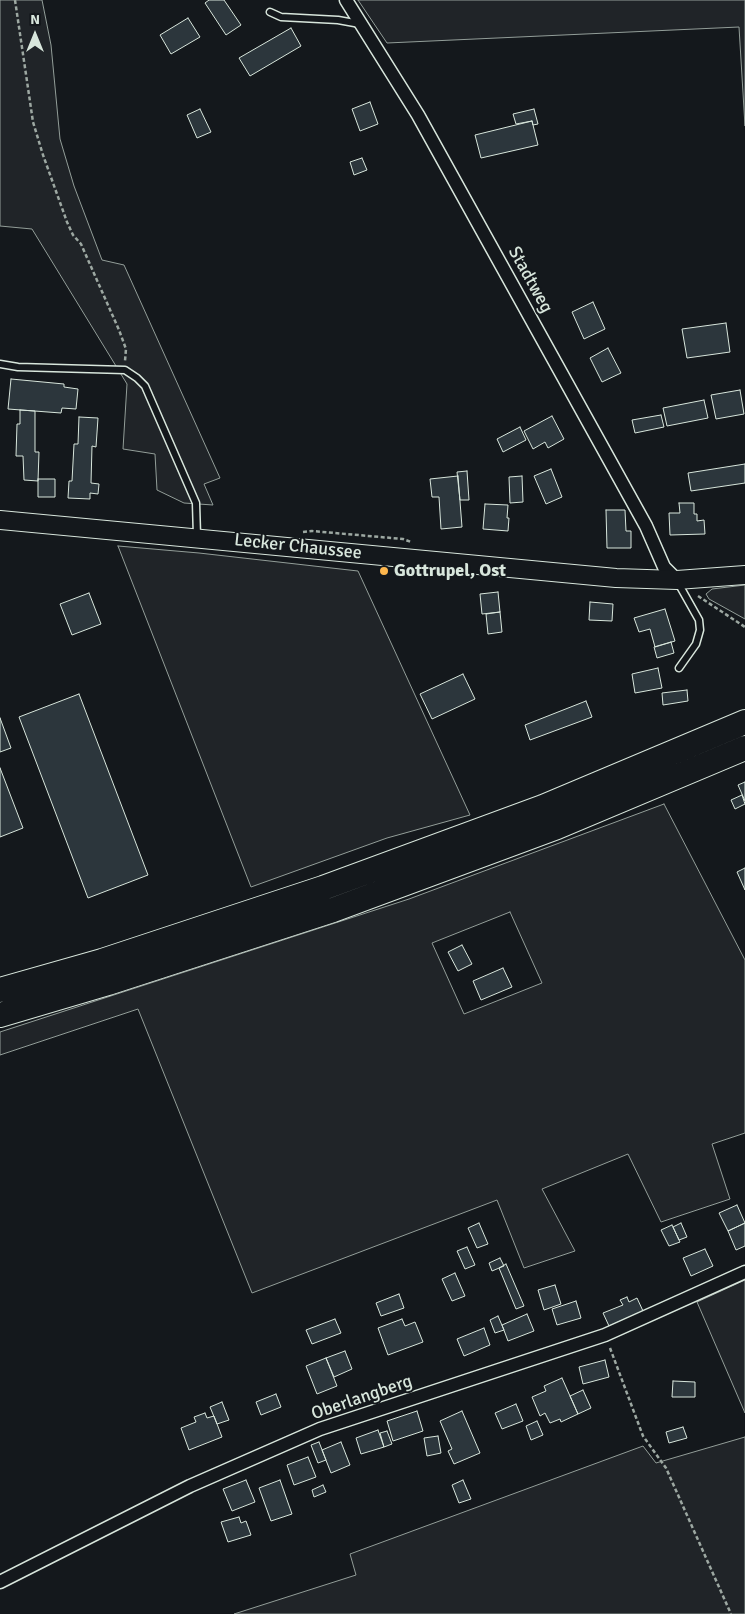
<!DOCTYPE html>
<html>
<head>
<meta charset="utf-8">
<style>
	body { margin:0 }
	#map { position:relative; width:745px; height:1614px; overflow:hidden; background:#14181c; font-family:Signika,sans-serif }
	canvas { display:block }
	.north { position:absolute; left:10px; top:10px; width:50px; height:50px; -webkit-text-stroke:4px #14181c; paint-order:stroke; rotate:0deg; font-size:14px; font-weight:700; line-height:20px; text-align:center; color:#d8e6dc }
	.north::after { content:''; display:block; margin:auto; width:18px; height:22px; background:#d8e6dc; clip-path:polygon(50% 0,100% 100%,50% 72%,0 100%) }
</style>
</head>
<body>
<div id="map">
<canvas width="745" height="1614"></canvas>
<div class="north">N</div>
</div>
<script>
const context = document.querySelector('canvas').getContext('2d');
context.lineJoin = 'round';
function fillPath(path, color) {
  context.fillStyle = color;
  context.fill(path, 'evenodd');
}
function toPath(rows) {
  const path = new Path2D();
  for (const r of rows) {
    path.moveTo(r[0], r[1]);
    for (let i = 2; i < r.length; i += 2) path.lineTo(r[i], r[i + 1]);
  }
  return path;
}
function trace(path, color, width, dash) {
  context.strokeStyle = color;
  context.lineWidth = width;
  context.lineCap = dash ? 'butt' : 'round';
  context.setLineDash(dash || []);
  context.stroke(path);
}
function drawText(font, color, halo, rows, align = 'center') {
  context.font = font + ' Signika,sans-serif';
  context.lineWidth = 4;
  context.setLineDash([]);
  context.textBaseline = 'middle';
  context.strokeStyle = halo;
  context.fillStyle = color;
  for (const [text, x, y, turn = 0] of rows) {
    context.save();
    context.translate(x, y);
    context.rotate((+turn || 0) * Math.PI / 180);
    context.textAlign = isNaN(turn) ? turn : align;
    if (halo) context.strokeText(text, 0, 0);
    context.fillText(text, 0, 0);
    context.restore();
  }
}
const green = toPath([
	[0,0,42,0,51,45,60,139,74,186,102,260,124,265,220,478,204,484,213,505,184,503,157,490,155,454,123,449,127,384,32,229,0,226,0,0],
	[358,0,745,0,745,126,739,27,387,43,358,0],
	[118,546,199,553,358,571,470,815,387,838,251,887,118,546],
	[745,585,745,619,709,599,706,594,712,589,745,585],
	[664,804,745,960,745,1133,712,1144,730,1199,661,1222,628,1154,542,1189,575,1251,524,1268,497,1200,252,1293,138,1009,0,1055,0,1032,409,899,664,804],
	[510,912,542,983,464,1014,432,943,510,912],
	[745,1280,745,1413,697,1302,745,1280],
	[745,1437,745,1614,234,1614,356,1575,350,1554,643,1446,656,1463,745,1437]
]);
fillPath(green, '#202428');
trace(green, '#939e99', 1);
const building = toPath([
	[209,0,224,0,241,25,226,35,205,3,209,0],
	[188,18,200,37,171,54,160,35,188,18],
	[291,28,301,46,250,76,239,58,291,28],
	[370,102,378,124,360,131,352,109,370,102],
	[200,109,211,132,197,138,187,115,200,109],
	[534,109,538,124,533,125,532,121,516,124,513,114,534,109],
	[532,121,538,145,481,158,475,135,532,121],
	[362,158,367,170,354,175,350,162,362,158],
	[593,302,605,329,584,339,572,312,593,302],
	[726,323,730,352,687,358,682,329,726,323],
	[608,348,621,373,602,382,590,358,608,348],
	[11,379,64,384,64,387,78,389,76,409,62,408,61,413,8,409,11,379],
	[740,390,744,414,716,419,711,395,740,390],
	[704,400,708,418,667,426,663,408,704,400],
	[20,410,35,411,35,452,39,452,38,481,24,480,23,456,16,456,17,424,20,424,20,410],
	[661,415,664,427,635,433,632,420,661,415],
	[552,416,564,439,548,448,545,442,533,449,524,431,552,416],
	[79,417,98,418,96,447,92,446,91,483,99,484,98,494,90,493,90,499,68,498,69,481,72,481,74,444,78,444,79,417],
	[520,427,526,440,503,452,497,439,520,427],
	[745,464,745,483,691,491,688,473,745,464],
	[551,469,562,497,546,504,534,476,551,469],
	[467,471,469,500,460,500,457,472,467,471],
	[458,476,462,527,441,529,439,497,432,497,430,479,458,476],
	[522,476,523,502,510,503,509,477,522,476],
	[38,479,55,479,55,497,38,497,38,479],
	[679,503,694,503,694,514,697,514,697,521,704,520,705,534,670,535,669,513,680,513,679,503],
	[485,504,508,505,507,518,509,518,508,531,483,529,485,504],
	[606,510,625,510,626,531,631,531,631,548,607,548,606,510],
	[498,592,500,612,482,614,480,594,498,592],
	[89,593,101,624,72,635,60,604,89,593],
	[590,602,613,604,612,621,589,620,590,602],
	[665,609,675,641,655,647,650,629,639,632,634,618,665,609],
	[500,612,502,632,488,634,486,614,500,612],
	[671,642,674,653,657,658,654,647,671,642],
	[658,668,662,688,635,693,632,674,658,668],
	[463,674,475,699,432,719,420,694,463,674],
	[687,690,688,701,663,705,662,693,687,690],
	[79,694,148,875,88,898,19,717,79,694],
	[586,701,592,717,530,740,525,725,586,701],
	[0,718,11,748,0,752,0,718],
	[0,768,23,828,0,837,0,768],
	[745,782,745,801,738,785,745,782],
	[742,795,745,804,735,809,731,800,742,795],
	[745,868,745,890,737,872,745,868],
	[462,945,472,964,458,971,448,952,462,945],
	[503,968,512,987,481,1000,473,981,503,968],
	[737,1205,745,1223,728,1231,719,1213,737,1205],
	[479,1223,488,1244,477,1248,468,1228,479,1223],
	[681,1223,687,1237,679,1240,673,1227,681,1223],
	[745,1223,745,1246,736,1250,728,1231,745,1223],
	[672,1225,680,1242,669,1246,661,1230,672,1225],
	[467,1247,475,1265,465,1269,457,1251,467,1247],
	[705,1249,713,1266,691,1276,683,1258,705,1249],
	[500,1258,504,1266,492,1271,489,1263,500,1258],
	[506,1264,524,1306,516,1309,499,1268,506,1264],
	[455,1273,465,1296,452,1301,442,1279,455,1273],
	[555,1285,561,1304,544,1310,538,1290,555,1285],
	[399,1294,404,1308,381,1316,376,1303,399,1294],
	[627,1297,629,1302,637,1298,643,1311,609,1326,603,1313,623,1305,620,1300,627,1297],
	[576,1301,581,1318,557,1325,552,1309,576,1301],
	[527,1314,534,1331,508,1341,502,1325,527,1314],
	[498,1316,504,1330,495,1333,490,1320,498,1316],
	[335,1319,341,1333,312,1344,306,1330,335,1319],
	[402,1319,405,1326,415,1322,423,1342,388,1355,378,1328,402,1319],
	[484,1328,490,1345,464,1356,457,1339,484,1328],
	[345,1351,352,1369,334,1377,326,1358,345,1351],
	[326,1358,337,1386,317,1394,306,1366,326,1358],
	[605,1360,609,1377,583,1384,579,1367,605,1360],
	[562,1378,578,1414,561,1422,560,1419,550,1423,545,1413,540,1416,532,1397,546,1391,544,1386,562,1378],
	[673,1381,695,1382,695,1397,672,1397,673,1381],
	[583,1390,591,1408,578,1414,570,1396,583,1390],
	[276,1394,281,1407,261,1415,256,1402,276,1394],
	[222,1402,229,1420,217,1424,210,1407,222,1402],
	[516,1404,523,1421,502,1429,495,1413,516,1404],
	[417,1411,423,1431,393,1441,387,1421,417,1411],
	[462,1411,480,1453,454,1464,448,1451,452,1449,440,1421,462,1411],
	[205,1413,207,1418,214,1416,222,1437,189,1450,181,1428,196,1422,194,1417,205,1413],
	[537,1421,543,1435,531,1440,526,1426,537,1421],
	[683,1427,687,1438,669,1443,666,1432,683,1427],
	[378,1430,384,1447,361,1454,356,1438,378,1430],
	[387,1431,392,1444,384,1447,380,1433,387,1431],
	[438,1436,441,1453,427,1456,424,1438,438,1436],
	[319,1442,326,1460,318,1463,311,1445,319,1442],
	[341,1442,350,1465,331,1473,322,1450,341,1442],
	[308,1457,316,1477,294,1485,287,1465,308,1457],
	[246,1480,255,1502,232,1511,223,1489,246,1480],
	[280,1480,292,1514,271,1521,259,1488,280,1480],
	[463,1480,471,1499,459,1503,452,1485,463,1480],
	[323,1485,326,1492,314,1497,312,1490,323,1485],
	[239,1517,241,1523,246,1521,251,1535,228,1542,221,1522,239,1517]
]);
fillPath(building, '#2c363c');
trace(building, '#d8e6dc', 1);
const lane = toPath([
	[270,12,281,17,338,20,360,24],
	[0,364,18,367,125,370,137,378,145,386,196,503,197,536],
	[677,581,699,620,700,630,696,644,679,668]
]);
const street = toPath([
	[346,0,418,115,646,526,664,567,677,580],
	[0,1582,190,1486,320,1429,605,1335,745,1272]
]);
const secondary = toPath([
	[0,520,616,578,677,580,745,575]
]);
const highway = toPath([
	[0,990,102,961,323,888,543,807,745,722],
	[0,1015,108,983,333,910,557,827,745,748]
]);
trace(lane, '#d8e6dc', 9);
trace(street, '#d8e6dc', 15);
trace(secondary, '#d8e6dc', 20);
trace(highway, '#d8e6dc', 26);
trace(toPath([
	[15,0,33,122,43,155,67,222,73,235,81,244,119,330,126,349,125,361],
	[303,532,312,531,403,539,411,542],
	[698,596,745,627],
	[610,1348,643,1436,666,1468,731,1614]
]), '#9da8a2', 2.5, [4, 2.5]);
trace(lane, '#14181c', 6);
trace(street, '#14181c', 12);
trace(secondary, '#14181c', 18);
trace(highway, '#14181c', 24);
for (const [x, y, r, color] of [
	[384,571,5,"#ffb74d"]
]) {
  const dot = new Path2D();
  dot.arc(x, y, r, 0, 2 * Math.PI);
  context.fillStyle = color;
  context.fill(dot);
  trace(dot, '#14181c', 2);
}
drawText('18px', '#d8e6dc', '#14181c', [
	["Stadtweg",530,280,61],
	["Lecker Chaussee",298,547,6],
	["Oberlangberg",362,1398,-19]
]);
drawText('bold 18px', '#d8e6dc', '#14181c', [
	["Gottrupel, Ost",394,571]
], 'left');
</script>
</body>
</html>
